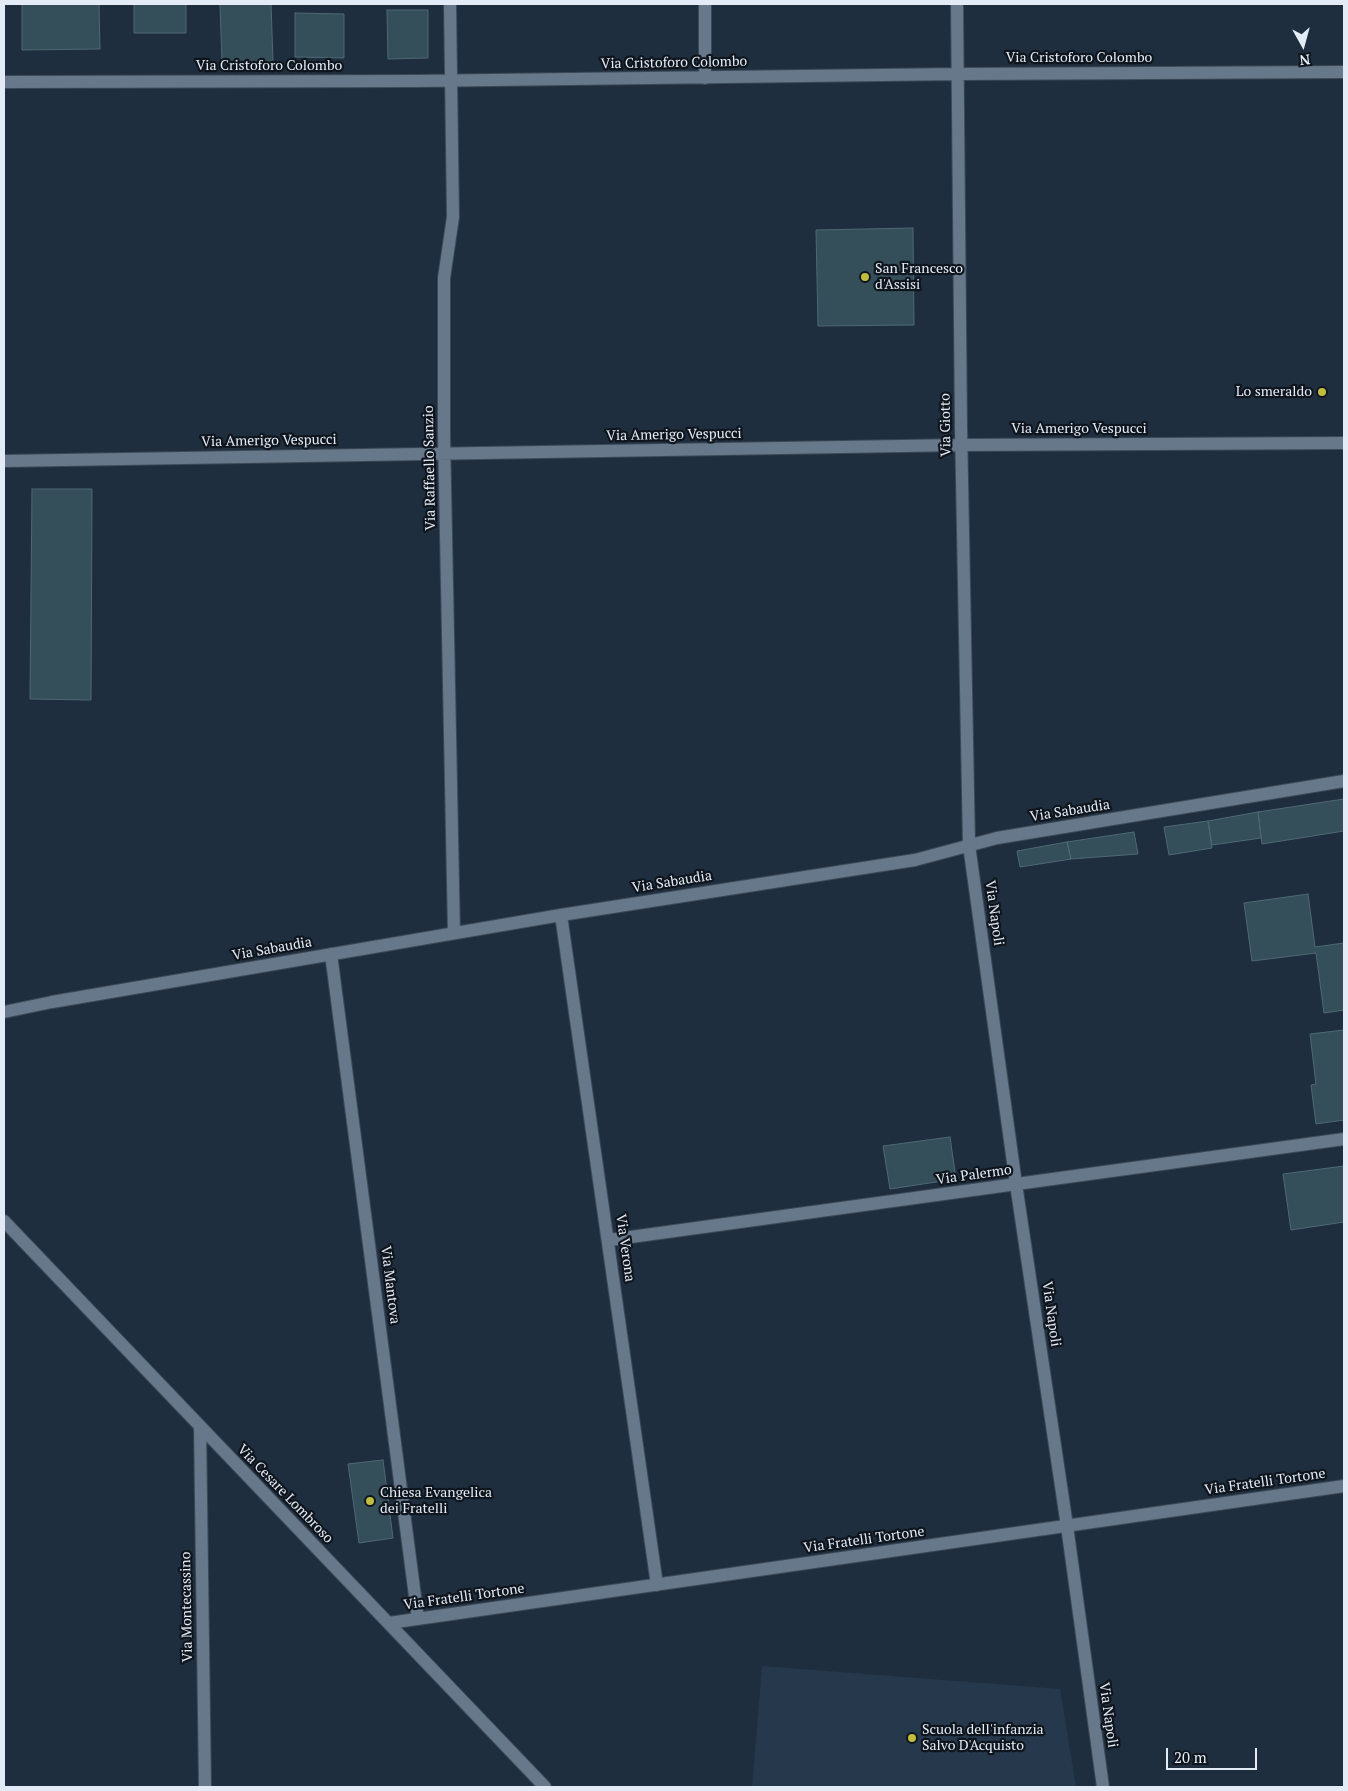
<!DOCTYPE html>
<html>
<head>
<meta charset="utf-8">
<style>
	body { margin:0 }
	#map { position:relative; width:1348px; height:1791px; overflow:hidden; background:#1f2e3e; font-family:"PT Serif",serif }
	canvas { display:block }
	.frame { position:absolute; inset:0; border:5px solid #e2ebf6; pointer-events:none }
	.north { position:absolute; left:1278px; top:20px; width:50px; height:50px; -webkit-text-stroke:4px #0f151d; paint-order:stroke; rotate:173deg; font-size:14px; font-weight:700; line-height:20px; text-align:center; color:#e2ebf6 }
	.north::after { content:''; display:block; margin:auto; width:18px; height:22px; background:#e2ebf6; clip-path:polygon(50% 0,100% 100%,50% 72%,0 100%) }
	.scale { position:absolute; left:1166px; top:1748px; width:91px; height:22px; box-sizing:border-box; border:2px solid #e2ebf6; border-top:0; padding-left:6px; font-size:15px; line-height:18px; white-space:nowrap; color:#e2ebf6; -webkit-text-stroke:4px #0f151d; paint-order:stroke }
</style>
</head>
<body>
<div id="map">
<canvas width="1348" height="1791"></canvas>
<div class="frame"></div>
<div class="north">N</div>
<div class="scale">20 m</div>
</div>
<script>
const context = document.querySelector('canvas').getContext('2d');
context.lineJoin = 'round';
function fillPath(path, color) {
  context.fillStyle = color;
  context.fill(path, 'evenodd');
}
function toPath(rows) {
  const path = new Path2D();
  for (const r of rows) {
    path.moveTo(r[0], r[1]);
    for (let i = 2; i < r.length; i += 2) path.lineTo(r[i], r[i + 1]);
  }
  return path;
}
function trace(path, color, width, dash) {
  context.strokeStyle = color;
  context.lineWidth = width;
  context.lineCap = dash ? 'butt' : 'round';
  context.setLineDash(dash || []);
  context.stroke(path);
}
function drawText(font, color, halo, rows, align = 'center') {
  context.font = font + ' "PT Serif",serif';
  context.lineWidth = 4.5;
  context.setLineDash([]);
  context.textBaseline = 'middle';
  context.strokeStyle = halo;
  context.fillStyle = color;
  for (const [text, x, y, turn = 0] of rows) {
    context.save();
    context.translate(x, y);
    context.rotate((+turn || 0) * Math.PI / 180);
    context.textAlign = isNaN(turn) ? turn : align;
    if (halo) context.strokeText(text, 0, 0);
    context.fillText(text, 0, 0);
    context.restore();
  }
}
fillPath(toPath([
	[762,1666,1060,1689,1076,1787,752,1787]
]), '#25384c');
const building = toPath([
	[22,4,99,4,100,49,22,50,22,4],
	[134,4,186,4,186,33,134,33,134,4],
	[220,4,271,4,273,61,222,63,220,4],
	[387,10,428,10,428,58,388,59,387,10],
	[295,13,344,14,344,58,295,57,295,13],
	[913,228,914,325,818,326,816,230,913,228],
	[32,489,92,489,91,700,30,699,32,489],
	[1344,799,1344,831,1262,844,1258,812,1344,799],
	[1258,812,1261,838,1212,845,1208,821,1258,812],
	[1208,821,1212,848,1169,855,1164,827,1208,821],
	[1134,832,1138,854,1071,859,1067,842,1134,832],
	[1067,842,1071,859,1020,867,1017,851,1067,842],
	[1308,894,1315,947,1344,943,1344,1010,1324,1013,1316,953,1252,961,1244,903,1308,894],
	[1344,1030,1344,1120,1316,1124,1311,1085,1316,1084,1310,1034,1344,1030],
	[950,1137,956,1179,890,1189,883,1146,950,1137],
	[1344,1166,1344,1228,1344,1222,1291,1230,1283,1174,1344,1166],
	[383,1460,393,1538,359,1543,348,1464,383,1460]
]);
fillPath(building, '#344f59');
trace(building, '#4e6974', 1);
const street = toPath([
	[450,4,453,217,444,278,444,435,454,933],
	[705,4,705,78],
	[957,4,961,427,969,845,1016,1184,1067,1526,1103,1787],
	[4,82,415,81,958,74,1344,72],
	[4,461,961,445,1344,443],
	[561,915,657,1585],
	[331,954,418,1619],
	[4,1012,52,1002,561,915,915,860,997,838,1344,781],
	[4,1221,545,1787],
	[609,1240,1344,1139],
	[200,1426,205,1787],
	[389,1623,1344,1486]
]);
trace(street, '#3c4957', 14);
trace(street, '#67788b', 12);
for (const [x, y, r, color] of [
	[865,277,5,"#c0be40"],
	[1322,392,5,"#c0be40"],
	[370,1501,5,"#c0be40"],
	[912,1738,5,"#c0be40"]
]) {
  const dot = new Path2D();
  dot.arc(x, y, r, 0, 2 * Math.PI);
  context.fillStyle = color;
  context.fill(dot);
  trace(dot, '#0f151d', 2);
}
drawText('14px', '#e2ebf6', '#0f151d', [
	["Via Cristoforo Colombo",1079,58],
	["Via Cristoforo Colombo",674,63,-1],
	["Via Cristoforo Colombo",269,66],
	["Via Giotto",946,425,-91],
	["Via Amerigo Vespucci",1079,429],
	["Via Amerigo Vespucci",674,435,-1],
	["Via Amerigo Vespucci",269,441,-1],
	["Via Raffaello Sanzio",430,468,-91],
	["Via Sabaudia",1070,811,-9],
	["Via Sabaudia",672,882,-9],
	["Via Napoli",994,913,82],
	["Via Sabaudia",272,949,-10],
	["Via Palermo",974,1175,-8],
	["Via Verona",625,1248,82],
	["Via Mantova",390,1285,83],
	["Via Napoli",1051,1314,82],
	["Via Fratelli Tortone",1265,1482,-8],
	["Via Cesare Lombroso",285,1494,46],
	["Via Fratelli Tortone",864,1540,-8],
	["Via Fratelli Tortone",464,1597,-8],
	["Via Montecassino",187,1607,-91],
	["Via Napoli",1108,1715,82]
]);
drawText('14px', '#e2ebf6', '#0f151d', [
	["San Francesco",875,269],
	["d'Assisi",875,285],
	["Lo smeraldo",1312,392,"right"],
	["Chiesa Evangelica",380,1493],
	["dei Fratelli",380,1509],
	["Scuola dell'infanzia",922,1730],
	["Salvo D'Acquisto",922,1746]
], 'left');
</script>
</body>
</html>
